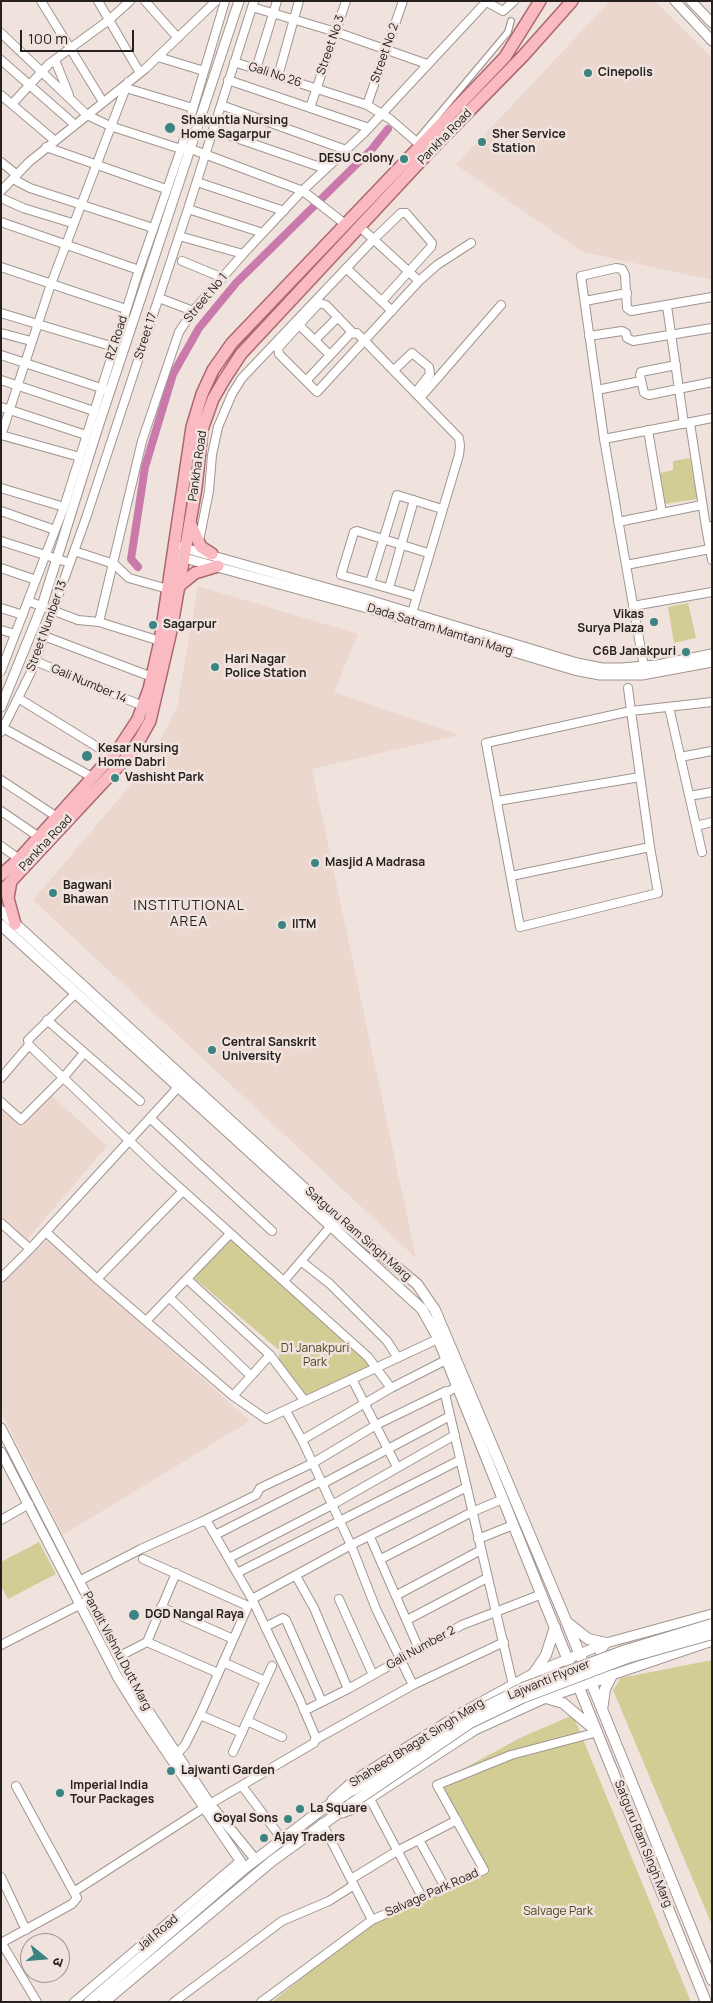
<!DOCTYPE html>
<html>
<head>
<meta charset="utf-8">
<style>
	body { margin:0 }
	#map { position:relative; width:713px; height:2003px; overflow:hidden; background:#f0e3de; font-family:Manrope,"Noto Sans Devanagari",sans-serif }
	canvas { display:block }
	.frame { position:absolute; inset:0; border:2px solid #26211f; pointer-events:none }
	.north { position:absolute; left:20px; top:1933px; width:50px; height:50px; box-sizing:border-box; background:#f0e3de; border:1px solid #9f9592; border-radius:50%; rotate:107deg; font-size:14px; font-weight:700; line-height:20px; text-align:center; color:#26211f }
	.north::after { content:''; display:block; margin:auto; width:18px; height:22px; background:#3b8483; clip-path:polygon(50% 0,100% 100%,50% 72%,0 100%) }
	.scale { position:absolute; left:20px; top:30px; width:114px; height:22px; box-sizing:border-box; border:2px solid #26211f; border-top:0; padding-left:6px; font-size:15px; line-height:18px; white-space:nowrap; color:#26211f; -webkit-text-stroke:4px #f0e3de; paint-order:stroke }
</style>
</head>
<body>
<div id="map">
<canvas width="713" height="2003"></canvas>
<div class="frame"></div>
<div class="north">उ</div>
<div class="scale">100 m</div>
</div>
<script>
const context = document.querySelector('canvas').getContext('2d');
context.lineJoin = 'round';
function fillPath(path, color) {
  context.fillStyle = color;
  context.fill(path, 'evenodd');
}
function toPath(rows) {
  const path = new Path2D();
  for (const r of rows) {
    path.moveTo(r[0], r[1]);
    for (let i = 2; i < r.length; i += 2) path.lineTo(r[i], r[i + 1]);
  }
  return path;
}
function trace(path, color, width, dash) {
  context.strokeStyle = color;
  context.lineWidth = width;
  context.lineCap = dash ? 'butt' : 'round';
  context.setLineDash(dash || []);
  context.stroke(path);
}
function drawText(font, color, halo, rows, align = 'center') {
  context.font = font + ' Manrope,sans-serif';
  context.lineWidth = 5;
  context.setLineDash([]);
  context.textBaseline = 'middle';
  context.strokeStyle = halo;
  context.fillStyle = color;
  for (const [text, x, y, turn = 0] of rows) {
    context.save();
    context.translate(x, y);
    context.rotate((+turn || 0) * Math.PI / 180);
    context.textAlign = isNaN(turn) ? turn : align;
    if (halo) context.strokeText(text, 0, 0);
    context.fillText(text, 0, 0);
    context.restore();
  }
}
fillPath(toPath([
	[610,1,655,1,712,58,712,280,583,252,456,165],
	[198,586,358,634,334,692,459,735,312,769,416,1258,33,900,128,788,156,749,177,707],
	[51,1095,107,1146,27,1240,1,1218,1,1107,22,1126],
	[47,1239,250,1421,63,1535,1,1412,1,1285]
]), '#ecd7ce');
fillPath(toPath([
	[690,458,697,499,665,504,660,473,673,470,673,461],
	[688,603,696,638,674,643,668,607],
	[230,1239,366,1358,371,1366,306,1398,279,1362,279,1350,194,1278],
	[39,1542,56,1574,8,1599,1,1586,1,1562],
	[712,1660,712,1925,613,1690,621,1678],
	[573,1715,691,2002,272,2002,373,1921,394,1909,482,1866,439,1782,522,1737]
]), '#d1cd94');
trace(toPath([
	[138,567,131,559,145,467,173,374,199,328,236,283,372,149,388,129]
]), '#ca79ab', 8);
const pedestrian = toPath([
	[419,138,508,32,511,21]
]);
const minor = toPath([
	[41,1,103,102],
	[98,1,140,73],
	[145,1,178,38],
	[485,1,503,11,514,1],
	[252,7,336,32,427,64],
	[1,33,87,115,110,126,181,149,191,149,303,191,345,224],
	[158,57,204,71],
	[1,60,74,124],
	[55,60,69,95],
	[234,62,367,105,390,119,420,145],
	[256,69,277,1],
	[278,76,299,1],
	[228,80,369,128],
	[126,88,193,108],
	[1,95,54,140],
	[12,104,49,64,109,20,130,1],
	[221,105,346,150],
	[367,105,403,1],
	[310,108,346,1],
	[213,130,326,169],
	[46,147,166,189],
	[1,162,17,175],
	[13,179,30,188,153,228],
	[197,182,284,211],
	[1,191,29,162,145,69,216,1],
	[1,198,23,208,72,223],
	[188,209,263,233],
	[1,222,139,270],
	[360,227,419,281],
	[179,236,243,254],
	[182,261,223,278],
	[1,267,126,309],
	[346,268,392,311],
	[159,298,193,311],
	[585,301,627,293],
	[667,306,684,424],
	[1,313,114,347],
	[299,325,330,355],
	[352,332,326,305,319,303,278,348,279,354,317,392,419,281,437,265,471,243],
	[1,333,31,341],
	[589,336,622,331,626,333,627,338,633,341,712,328],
	[315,340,338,317],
	[1,355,104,389],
	[676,365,641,372,640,375,644,393,649,395,712,382],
	[394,370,412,353,429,367,430,374,416,392],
	[1,380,94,411],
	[306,381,350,334,357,333,459,438,460,446,459,455,412,613],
	[597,390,641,381],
	[421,397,501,305],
	[1,407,86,435],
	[690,423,706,527],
	[648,430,662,513],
	[1,435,80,457],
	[1,436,51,284,128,82],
	[604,439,712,418],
	[1,488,64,507],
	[1,511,55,530],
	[618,522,702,505],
	[712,526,706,527,712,560],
	[1,541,70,563],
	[199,541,209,491,212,455,218,427,232,394,242,378,373,240,401,213,406,213,432,243,431,247,382,301],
	[74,551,114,564,129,578,168,589],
	[626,565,604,439,581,276,616,268,622,269,625,275,627,308,631,311,712,297],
	[1,568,36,580],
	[370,583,341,575,354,532,357,531,428,553],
	[389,588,414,500],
	[415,596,370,583,397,495,442,509],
	[28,601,78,620,99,622],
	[633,606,712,592],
	[1,608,23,615],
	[1,630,15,634],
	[44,636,152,677],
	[160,641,99,622,142,441,179,332,193,311,243,254,301,192,365,132,487,1],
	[35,661,143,706],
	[644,667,626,565,710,549],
	[1,671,64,507,137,276,181,149,225,1],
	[628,688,631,711,650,847,658,893,520,927,486,743,631,711,712,702],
	[18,698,112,756],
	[669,707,702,852],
	[3,728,92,777],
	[1,732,31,672,86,518,188,209,254,1],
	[680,757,712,751],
	[1,780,57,817],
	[689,796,712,792],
	[497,801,640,777],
	[1,811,39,837],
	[696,826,712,822],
	[1,846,19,859],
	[511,876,650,847],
	[76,993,28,1040,29,1045,160,1170,368,1357,391,1388],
	[47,1020,140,1101],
	[1,1078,29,1045],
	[1,1102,21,1120,63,1078,84,1053],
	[150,1118,272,1231],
	[1,1223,30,1249],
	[46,1232,97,1279,233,1396,266,1419,438,1339],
	[301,1261,330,1284,387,1341,398,1358],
	[1,1278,30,1249,182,1083],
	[97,1279,183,1191],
	[187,1279,270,1355,304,1400],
	[284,1281,330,1227],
	[169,1297,251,1376],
	[146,1321,230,1234],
	[352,1379,397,1467],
	[457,1386,445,1394,513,1685],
	[233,1396,270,1355],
	[286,1411,302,1440,351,1545,376,1609,413,1685],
	[302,1440,391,1388,446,1360],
	[322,1484,450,1416],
	[1,1520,29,1504],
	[203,1521,256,1495,260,1488,313,1463,376,1425,446,1391],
	[215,1535,321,1481],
	[370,1537,419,1649],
	[478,1539,513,1525],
	[229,1558,332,1505,455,1435],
	[143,1559,248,1606,200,1715,185,1745,177,1754],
	[381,1559,472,1512,503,1499],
	[237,1573,460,1460],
	[296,1576,314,1608,348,1689],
	[79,1581,141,1549,203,1521,208,1523,252,1599,351,1545,467,1487],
	[397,1595,481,1550],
	[339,1599,373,1675],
	[161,1607,233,1639],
	[407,1620,487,1578],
	[265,1627,283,1618,286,1620,322,1702],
	[147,1642,218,1673],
	[1,1645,89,1600],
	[118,1657,147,1642,176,1573],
	[223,1662,265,1681],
	[304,1711,348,1689,462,1625,542,1594],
	[200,1715,242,1733],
	[247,1721,282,1737],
	[315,1740,413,1685,504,1642],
	[233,1752,272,1666],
	[242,1786,282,1839],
	[370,1799,422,1897],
	[322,1823,372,1920],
	[419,1840,445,1887],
	[1,1877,26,1930],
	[351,1879,397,1851,457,1820],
	[75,1891,210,1804,314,1743,316,1738,299,1698,252,1599],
	[1,1942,37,2002],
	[1,1943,72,1904,77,1898,16,1786],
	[74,2002,240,1861],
	[174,2002,282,1921,329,1901,354,1885],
	[261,2002,372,1920,484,1870,437,1785,511,1755,598,1732]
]);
const tertiary = toPath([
	[675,1,712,41],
	[691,1,712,23],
	[181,547,369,600,577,663,602,668,622,668,657,665,712,654],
	[177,556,367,608,574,670,600,675,642,675,712,662],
	[1,707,42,606,97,430,239,1],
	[1,1428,136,1692,210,1804,255,1859],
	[1,1452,118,1678,140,1713,245,1868],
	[606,1643,600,1651,604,1672,612,1675,712,1641],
	[332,1800,353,1781,463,1712,534,1673,606,1643,712,1614],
	[342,1813,355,1808,475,1730,546,1698,591,1683]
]);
const secondary = toPath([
	[1,911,339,1220,417,1284,435,1310,567,1623,712,1980],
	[1,925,422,1309,437,1336,706,2002],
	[568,1623,588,1639,606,1643],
	[534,1673,546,1655,555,1627],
	[591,1683,612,1675],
	[546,1698,563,1703,595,1730],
	[602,1710,605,1689,612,1675],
	[89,2002,245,1868,321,1810,353,1790],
	[104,2002,272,1861,351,1804]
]);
const primary = toPath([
	[191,525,201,547,212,554],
	[179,586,195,573,218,566],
	[1,875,19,859,119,748,138,719,149,689,160,641,192,427,202,394,213,370,232,343,505,57,540,1],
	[11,881,8,898,15,924],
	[1,892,127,757,140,739,150,721,171,631,196,488,202,430,213,399,224,380,241,354,432,149,524,55,572,1]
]);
trace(pedestrian, '#a19590', 8);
trace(minor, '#a19590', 10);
trace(tertiary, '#a19590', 11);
trace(secondary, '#a19590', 12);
trace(primary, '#ad676e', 14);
trace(pedestrian, '#fff', 5.5);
trace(minor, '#fff', 8);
trace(tertiary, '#fff', 9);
trace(secondary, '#fff', 10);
trace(primary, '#f9bac2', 11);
const secondaryBridge = toPath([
	[353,1790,466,1717,523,1688,626,1650,712,1624],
	[351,1804,470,1723,522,1698,627,1658,712,1634]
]);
trace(secondaryBridge, '#a19590', 12, []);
trace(secondaryBridge, '#fff', 10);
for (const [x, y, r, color] of [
	[588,73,5,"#3b8483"],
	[170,128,6,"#3b8483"],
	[482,142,5,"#3b8483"],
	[404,159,5,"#3b8483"],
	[654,622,5,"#3b8483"],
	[153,625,5,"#3b8483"],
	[686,652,5,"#3b8483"],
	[215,667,5,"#3b8483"],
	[87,756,6,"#3b8483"],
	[115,778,5,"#3b8483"],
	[315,863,5,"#3b8483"],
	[53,893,5,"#3b8483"],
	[282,925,5,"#3b8483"],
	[212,1050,5,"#3b8483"],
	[134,1615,6,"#3b8483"],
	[171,1771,5,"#3b8483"],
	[60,1793,5,"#3b8483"],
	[300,1809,5,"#3b8483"],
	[288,1819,5,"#3b8483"],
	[264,1838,5,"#3b8483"]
]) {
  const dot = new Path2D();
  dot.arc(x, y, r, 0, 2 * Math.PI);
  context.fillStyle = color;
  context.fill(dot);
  trace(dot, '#f0e3de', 2);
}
drawText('12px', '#26211f', '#f0e3de', [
	["Street No 3",331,45,-71],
	["Street No 2",385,53,-71],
	["Gali No 26",275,75,18],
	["Pankha Road",445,137,-46],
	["Street No 1",206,298,-50],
	["Street 17",146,336,-72],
	["RZ Road",117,338,-72],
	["Pankha Road",198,466,-82],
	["Street Number 13",47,626,-70],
	["Dada Satram Mamtani Marg",440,630,17],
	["Gali Number 14",89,684,23],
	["Pankha Road",46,843,-47],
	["Satguru Ram Singh Marg",358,1234,41],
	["Gali Number 2",421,1648,-29],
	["Pandit Vishnu Dutt Marg",117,1651,62],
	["Lajwanti Flyover",549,1680,-22],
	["Shaheed Bhagat Singh Marg",417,1743,-32],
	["Satguru Ram Singh Marg",643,1844,68],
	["Salvage Park Road",432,1893,-24],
	["Jail Road",158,1933,-40]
]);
drawText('bold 12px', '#26211f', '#f0e3de', [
	["Cinepolis",598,73],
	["Shakuntla Nursing",181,121],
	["Home Sagarpur",181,135],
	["Sher Service",492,135],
	["Station",492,149],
	["DESU Colony",394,159,"right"],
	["Vikas",644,615,"right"],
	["Surya Plaza",644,629,"right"],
	["Sagarpur",163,625],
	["C6B Janakpuri",676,652,"right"],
	["Hari Nagar",225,660],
	["Police Station",225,674],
	["Kesar Nursing",98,749],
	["Home Dabri",98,763],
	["Vashisht Park",125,778],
	["Masjid A Madrasa",325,863],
	["Bagwani",63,886],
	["Bhawan",63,900],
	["IITM",292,925],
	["Central Sanskrit",222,1043],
	["University",222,1057],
	["DGD Nangal Raya",145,1615],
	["Lajwanti Garden",181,1771],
	["Imperial India",70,1786],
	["Tour Packages",70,1800],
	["La Square",310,1809],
	["Goyal Sons",278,1819,"right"],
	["Ajay Traders",274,1838]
], 'left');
drawText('12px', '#4d4a21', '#f0e3de', [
	["D1 Janakpuri",315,1349],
	["Park",315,1363],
	["Salvage Park",558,1912]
]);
context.letterSpacing = '1px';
drawText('14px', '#26211f', '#f0e3de', [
	["INSTITUTIONAL",189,906],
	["AREA",189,922]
]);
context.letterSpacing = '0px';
</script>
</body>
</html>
